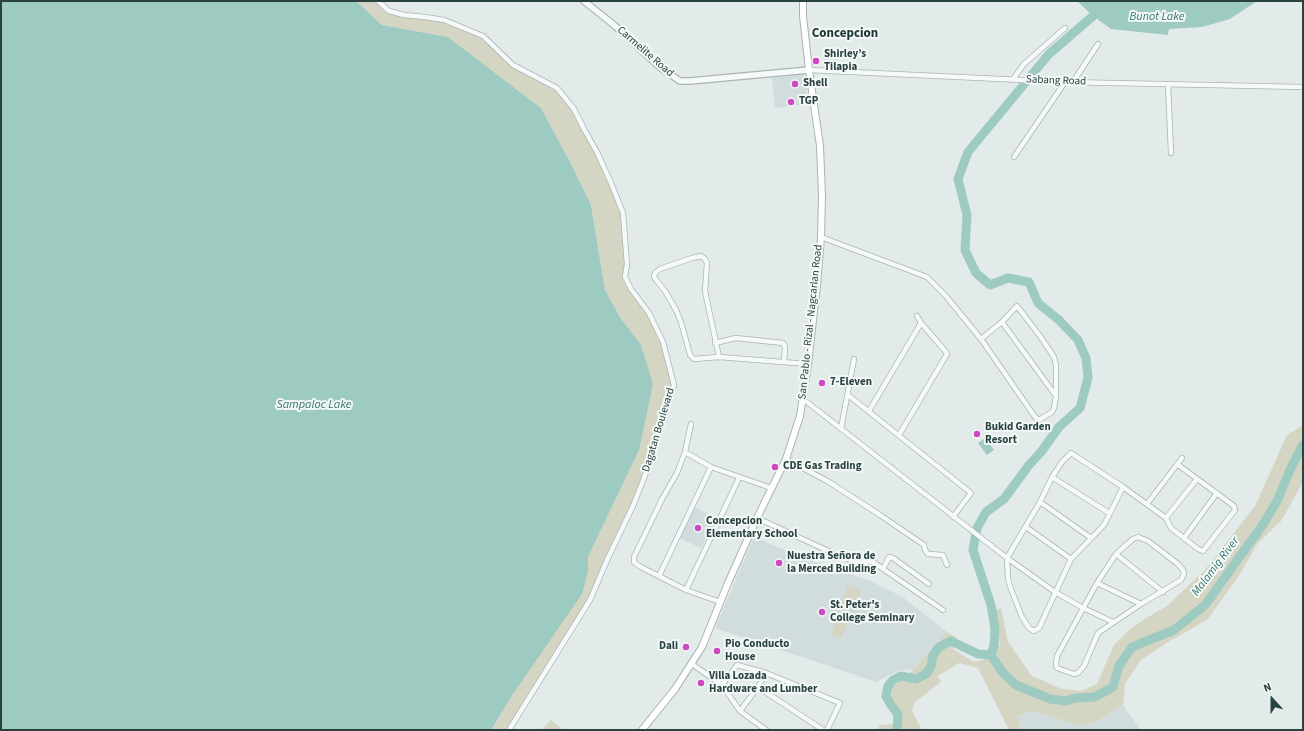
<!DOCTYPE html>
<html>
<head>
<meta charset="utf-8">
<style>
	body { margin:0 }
	#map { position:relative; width:1304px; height:731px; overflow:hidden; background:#e3ebea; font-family:"Source Sans 3",sans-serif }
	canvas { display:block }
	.frame { position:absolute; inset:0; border:2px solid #2a4341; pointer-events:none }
	.north { position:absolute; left:1252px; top:679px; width:40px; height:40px; -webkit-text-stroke:3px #f3f8f7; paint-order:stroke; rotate:339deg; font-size:11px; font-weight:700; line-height:16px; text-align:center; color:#2a4341 }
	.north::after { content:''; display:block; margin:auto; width:14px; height:18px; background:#2a4341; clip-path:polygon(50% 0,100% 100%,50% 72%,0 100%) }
</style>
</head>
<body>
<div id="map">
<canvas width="1304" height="731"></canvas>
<div class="frame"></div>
<div class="north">N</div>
</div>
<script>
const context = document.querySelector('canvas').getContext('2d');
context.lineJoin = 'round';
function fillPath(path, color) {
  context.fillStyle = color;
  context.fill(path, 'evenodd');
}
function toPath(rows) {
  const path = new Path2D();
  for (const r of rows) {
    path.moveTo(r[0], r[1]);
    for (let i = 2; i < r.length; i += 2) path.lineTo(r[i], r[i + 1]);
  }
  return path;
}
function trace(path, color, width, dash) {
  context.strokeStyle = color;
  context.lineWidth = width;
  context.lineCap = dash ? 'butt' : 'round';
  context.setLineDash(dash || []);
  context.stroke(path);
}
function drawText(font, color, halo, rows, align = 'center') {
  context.font = font + ' "Source Sans 3",sans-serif';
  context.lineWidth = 4;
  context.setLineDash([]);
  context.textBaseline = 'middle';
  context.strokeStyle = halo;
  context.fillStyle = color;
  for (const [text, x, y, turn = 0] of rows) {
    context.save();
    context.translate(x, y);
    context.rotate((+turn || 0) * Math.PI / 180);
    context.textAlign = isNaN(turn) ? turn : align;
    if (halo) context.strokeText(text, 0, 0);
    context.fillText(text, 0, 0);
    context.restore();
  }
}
fillPath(toPath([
	[805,74,808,104,775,108,772,78],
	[694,507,716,517,701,548,679,538],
	[754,537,806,559,868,580,903,597,947,632,914,669,897,671,876,682,715,628],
	[1123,705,1141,730,1021,730,1016,716,1032,711,1082,726,1097,721]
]), '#d1dddc');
fillPath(toPath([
	[356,1,378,1,389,11,444,20,483,36,513,65,557,88,574,109,597,152,623,213,627,264,625,277,649,313,663,342,674,385,644,478,590,600,509,730,491,730,588,571,588,557,639,450,621,319,605,290,591,205,570,162,541,108,448,37,382,25],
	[1303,425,1303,482,1281,521,1258,543,1240,574,1207,620,1168,642,1141,660,1125,684,1123,705,1097,721,1082,726,1032,711,1017,716,1021,730,1009,730,978,668,959,663,938,676,941,682,915,702,912,711,922,730,878,730,879,725,901,724,901,710,892,700,891,689,914,669,947,632,957,638,953,649,974,662,989,658,1000,644,995,610,1001,608,1008,642,1032,676,1062,689,1081,691,1097,684,1114,645,1130,629,1148,617,1167,606,1204,571,1255,506,1287,435],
	[848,585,861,590,853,612,840,607],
	[840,613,850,618,841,638,831,634],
	[551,720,563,730,541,730]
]), '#d5d5c4');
fillPath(toPath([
	[1,1,356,1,382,25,448,37,541,108,570,162,591,205,605,290,621,319,641,345,653,384,639,450,588,557,588,571,582,594,513,694,491,730,1,730],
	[1077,1,1257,1,1230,19,1202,27,1169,29,1168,35,1111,29,1093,16],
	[985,438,994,450,987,455,978,443]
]), '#9ecbc1');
trace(toPath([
	[991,655,994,646,995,629,991,605,973,550,977,528,986,512,1004,499,1029,465,1041,452,1059,427,1080,408,1088,378,1086,358,1078,340,1059,320,1038,303,1029,282,1008,278,990,285,976,273,965,250,967,215,958,179,968,152,1049,54,1093,16],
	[991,655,1003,673,1016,685,1050,699,1066,701,1075,698,1095,697,1113,687,1119,666,1132,647,1174,630,1205,605,1264,523,1278,499,1290,470,1302,446,1303,445],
	[897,730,898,714,891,705,886,696,888,686,893,680,901,676,916,679,926,674,931,666,933,655,939,647,951,641,978,654,991,655]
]), '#9ecbc1', 9);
const minor = toPath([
	[378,1,389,11,404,15,425,17,444,20,483,36,513,65,557,88,574,109,585,131,597,152,611,183,623,213,627,264,625,277,631,289,649,313,663,342,674,385,644,478,633,506,608,558,590,600,509,730],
	[809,70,1065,82,1303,87],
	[1013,79,1024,64,1065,28],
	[1073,82,1098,44],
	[1168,84,1171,153],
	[1014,157,1065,82],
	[821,237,927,277,945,295,981,339,1035,417,1039,420,1052,412,1054,408,1056,396,1056,365,1054,357,1040,336,1017,306,1002,322,981,339],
	[1002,322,1056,396],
	[715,343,736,338,783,343,785,347,784,362],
	[719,357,705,291,707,263,705,259,701,256,692,258,660,269,655,273,654,277,657,281,665,291,676,310,681,322,690,355,694,359,719,357,808,364],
	[848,395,971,493,953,517],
	[803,399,1007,558,1055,592,1083,608,1113,622],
	[869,411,921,323],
	[691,424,685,452,677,473,662,499,634,557,634,562,639,566,686,590,720,602],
	[841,429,854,359],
	[899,435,947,354,946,352,921,323,917,316],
	[685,452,711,467,771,488],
	[786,459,829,482,880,515,924,545,925,550,928,554,943,555,947,565],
	[1052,477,1109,513],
	[1123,487,1104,525,1071,559,1039,628,1034,631,1029,628,1022,617,1011,589,1008,579,1007,558,1040,502,1052,477,1062,462,1071,453,1123,487,1166,518,1171,528,1198,549,1203,551,1235,510,1234,506,1177,464],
	[1040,502,1091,538],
	[1147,504,1182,458],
	[757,518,837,555,856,562,862,563,868,561,873,562,943,610],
	[1166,518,1197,479],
	[1026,527,1071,559],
	[1138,537,1148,541,1178,564,1183,570,1184,574,1181,580,1141,604,1098,633,1084,666,1078,673,1074,674,1057,668,1056,664,1057,656,1097,583,1116,554,1133,539,1138,537],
	[1184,538,1217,493],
	[1116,554,1163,592],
	[883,569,889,557,893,558,929,584],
	[659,576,711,467],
	[1097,583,1141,604],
	[686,590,739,478],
	[692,664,722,685,740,711,766,730],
	[722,685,737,665,766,673,840,703,827,730],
	[758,687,823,730],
	[740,711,758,687,766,673]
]);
const tertiary = toPath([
	[584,1,614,25,661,68,680,81,690,81,809,70]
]);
const secondary = toPath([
	[642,730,675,689,702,647,728,583,757,518,786,459,800,416,808,364,817,285,821,237,822,196,820,146,809,70,803,16,803,1]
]);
trace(minor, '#a8b5b4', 6);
trace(tertiary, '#a8b5b4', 8);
trace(secondary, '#a8b5b4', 8);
trace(minor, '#f6f9f9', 4.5);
trace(tertiary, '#f6f9f9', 5.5);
trace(secondary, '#fff', 6);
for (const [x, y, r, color] of [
	[816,61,4,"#d048c1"],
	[795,84,4,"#d048c1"],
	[791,102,4,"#d048c1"],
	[822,383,4,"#d048c1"],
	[977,434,4,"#d048c1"],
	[775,467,4,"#d048c1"],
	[698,528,4,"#d048c1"],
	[779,563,4,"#d048c1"],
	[822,612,4,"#d048c1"],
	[686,647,4,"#d048c1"],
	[717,651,4,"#d048c1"],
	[701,683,4,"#d048c1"]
]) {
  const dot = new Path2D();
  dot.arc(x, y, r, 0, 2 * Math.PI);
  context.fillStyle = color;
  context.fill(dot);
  trace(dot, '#f3f8f7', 1.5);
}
drawText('11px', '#2a4341', '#f3f8f7', [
	["Carmelite Road",645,52,41],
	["Sabang Road",1056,81,2],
	["San Pablo - Rizal - Nagcarlan Road",811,322,-84],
	["Dagatan Boulevard",659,430,-73]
]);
drawText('bold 11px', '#2a4341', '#f3f8f7', [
	["Shirley’s",824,55],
	["Tilapia",824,68],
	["Shell",803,84],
	["TGP",799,102],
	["7-Eleven",830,383],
	["Bukid Garden",985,428],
	["Resort",985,441],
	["CDE Gas Trading",783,467],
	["Concepcion",706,522],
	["Elementary School",706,535],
	["Nuestra Señora de",787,557],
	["la Merced Building",787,570],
	["St. Peter's",830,606],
	["College Seminary",830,619],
	["Pio Conducto",725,645],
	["House",725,658],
	["Dali",678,647,"right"],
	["Villa Lozada",709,677],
	["Hardware and Lumber",709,690]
], 'left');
drawText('italic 12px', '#34786b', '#f3f8f7', [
	["Bunot Lake",1157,17],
	["Sampaloc Lake",314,405],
	["Malamig River",1216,567,-53]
]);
drawText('bold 13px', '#1c3432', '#f3f8f7', [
	["Concepcion",845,34]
]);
</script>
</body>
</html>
